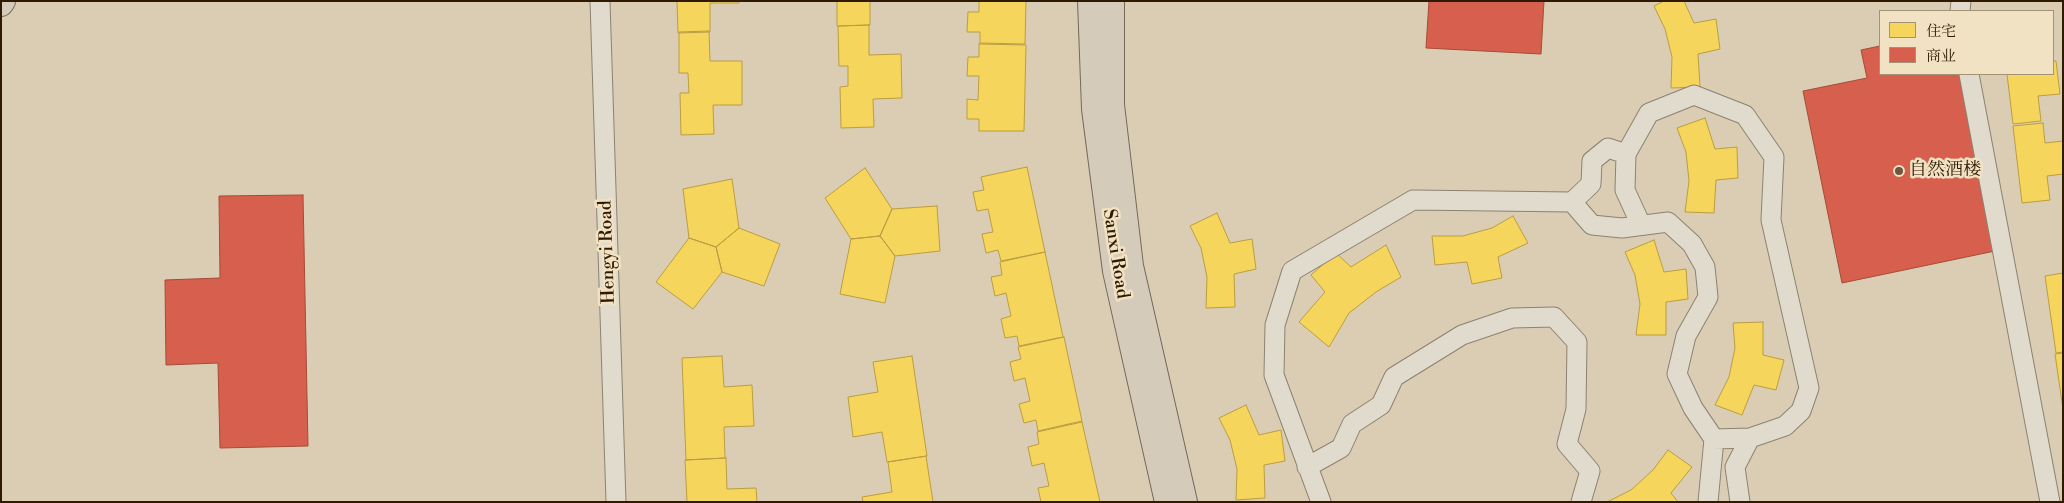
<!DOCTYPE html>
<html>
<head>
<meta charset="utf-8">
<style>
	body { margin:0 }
	#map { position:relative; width:2064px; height:503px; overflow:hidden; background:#dacdb3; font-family:"Libre Bodoni","Noto Serif SC",serif }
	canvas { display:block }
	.frame { position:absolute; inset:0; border:2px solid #2f1a00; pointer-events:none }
	.legend { position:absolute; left:1879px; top:10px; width:175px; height:65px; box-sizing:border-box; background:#f1e2c3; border:1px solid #a39275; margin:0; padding:6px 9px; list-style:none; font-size:15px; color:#2f1a00 }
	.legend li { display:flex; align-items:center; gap:10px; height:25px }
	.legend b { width:25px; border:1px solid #a39275 }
</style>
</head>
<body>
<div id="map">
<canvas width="2064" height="503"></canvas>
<div class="frame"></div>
<ul class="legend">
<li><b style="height:14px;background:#f6d55c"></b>住宅</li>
<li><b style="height:14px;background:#d6604d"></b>商业</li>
</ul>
</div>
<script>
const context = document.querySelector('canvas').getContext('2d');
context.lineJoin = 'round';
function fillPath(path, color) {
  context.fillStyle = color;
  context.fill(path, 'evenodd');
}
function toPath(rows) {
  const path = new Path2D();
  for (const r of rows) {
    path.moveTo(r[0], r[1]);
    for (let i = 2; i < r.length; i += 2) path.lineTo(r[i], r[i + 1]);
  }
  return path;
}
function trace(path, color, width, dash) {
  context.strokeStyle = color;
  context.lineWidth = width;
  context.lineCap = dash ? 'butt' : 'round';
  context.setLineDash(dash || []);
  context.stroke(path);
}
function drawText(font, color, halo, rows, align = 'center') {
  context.font = font + ' "Libre Bodoni","Noto Serif SC",serif';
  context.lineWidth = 5;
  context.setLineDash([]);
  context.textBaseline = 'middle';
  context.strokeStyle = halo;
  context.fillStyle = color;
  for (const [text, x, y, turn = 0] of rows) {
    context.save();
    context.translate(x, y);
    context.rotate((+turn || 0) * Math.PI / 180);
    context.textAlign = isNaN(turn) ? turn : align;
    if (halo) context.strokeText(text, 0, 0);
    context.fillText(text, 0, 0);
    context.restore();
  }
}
const homes = toPath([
	[677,1,739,1,739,3,710,3,710,32,678,33,677,1],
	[837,1,870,1,870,25,837,26,837,1],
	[979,1,1026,1,1025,44,980,43,980,32,967,32,968,12,979,12,979,1],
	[1664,1,1684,1,1694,23,1716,19,1720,49,1698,54,1700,87,1671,88,1672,57,1665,29,1654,6,1664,1],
	[869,25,869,55,901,54,902,98,873,99,874,127,841,128,840,87,848,86,848,66,839,66,838,26,869,25],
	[709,31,710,61,742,61,742,105,713,105,714,134,681,135,680,93,689,93,688,73,679,73,679,32,709,31],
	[979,44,1026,45,1024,131,979,131,979,119,967,119,967,99,978,100,979,76,967,76,968,57,979,57,979,44],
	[2053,61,2056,61,2060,94,2038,96,2041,121,2013,124,2007,74,2053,74,2053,61],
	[1705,118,1715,149,1737,147,1738,178,1716,180,1714,213,1685,212,1689,181,1686,152,1677,128,1705,118],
	[2043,123,2045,143,2063,141,2063,174,2047,176,2050,200,2022,203,2013,126,2043,123],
	[1027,167,1045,252,1001,261,998,250,986,253,982,234,993,232,988,209,977,211,973,192,984,190,981,177,1027,167],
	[865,168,892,209,880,236,851,239,825,198,865,168],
	[732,179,739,228,716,247,689,238,683,189,732,179],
	[937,206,940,251,895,256,880,236,892,209,937,206],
	[1217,213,1230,243,1252,239,1256,269,1234,274,1235,307,1206,308,1207,277,1201,248,1190,226,1217,213],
	[1513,216,1528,243,1498,257,1502,278,1472,284,1467,262,1435,265,1432,236,1463,236,1492,228,1513,216],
	[739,228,780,244,764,286,722,272,716,247,739,228],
	[880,236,895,256,885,303,840,294,851,239,880,236],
	[689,238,716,247,722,272,693,309,656,282,689,238],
	[1654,240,1664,272,1686,269,1688,299,1666,302,1666,335,1636,335,1640,304,1635,275,1625,252,1654,240],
	[1386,245,1401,277,1376,292,1349,313,1329,347,1299,322,1325,292,1311,275,1336,253,1351,267,1386,245],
	[1045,252,1063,337,1019,346,1017,336,1005,338,1001,319,1011,316,1006,293,995,296,991,277,1002,275,1000,262,1045,252],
	[2063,273,2063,352,2056,353,2045,276,2063,273],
	[1763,322,1763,355,1784,360,1776,390,1754,385,1742,415,1715,405,1729,377,1735,348,1733,323,1763,322],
	[1064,337,1082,421,1038,431,1036,420,1024,423,1019,404,1030,401,1025,378,1014,381,1010,362,1021,359,1018,347,1064,337],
	[2063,353,2063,409,2055,354,2063,353],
	[722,356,724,387,752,385,754,426,724,427,725,458,686,460,682,358,722,356],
	[912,356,927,456,887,462,882,432,853,437,848,397,878,392,873,362,912,356],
	[1246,405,1259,435,1281,430,1285,461,1264,465,1265,498,1236,500,1237,469,1230,440,1219,418,1246,405],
	[1082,422,1100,502,1041,502,1038,488,1049,486,1044,463,1032,466,1028,447,1039,444,1037,432,1082,422],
	[1668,450,1692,467,1671,493,1678,502,1607,502,1631,490,1653,470,1668,450],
	[926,456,933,502,863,502,862,497,892,492,888,462,926,456],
	[726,458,727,489,756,488,757,502,687,502,685,460,726,458]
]);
fillPath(homes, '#f6d55c');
trace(homes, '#ba9d40', 1);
const shops = toPath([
	[1429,1,1544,1,1541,54,1426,48,1429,1],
	[1880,46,1880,74,1959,74,1995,251,1842,283,1803,91,1867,78,1861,50,1880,46],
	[303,195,308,446,220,448,218,363,166,365,165,280,220,278,219,196,303,195]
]);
fillPath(shops, '#d6604d');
trace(shops, '#a44b36', 1);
const minor = toPath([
	[600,1,616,502],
	[1960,11,1961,1],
	[1969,74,2050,502],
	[1572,202,1591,184,1592,161,1608,148,1626,154],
	[1641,225,1625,190,1626,154,1649,113,1694,95,1745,115,1774,157,1771,220,1809,388,1801,411,1785,426,1750,438,1714,439],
	[1307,467,1341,448,1352,424,1381,405,1394,377,1462,335,1512,318,1554,317,1577,342,1576,409,1567,444,1590,471,1581,502],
	[1321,502,1274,375,1275,325,1292,271,1413,200,1572,202,1592,225,1622,228,1668,222,1692,244,1705,267,1708,297,1686,336,1677,374,1693,408,1714,439,1708,502],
	[1740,502,1735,467,1750,438]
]);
const major = toPath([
	[1090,1,1094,109,1115,271,1167,502],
	[1112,1,1112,105,1131,266,1185,502],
	[1,4,3,1]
]);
trace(minor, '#8c8270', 21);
trace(major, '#746959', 26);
trace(minor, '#e1dbcd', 19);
trace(major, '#d5cbba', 24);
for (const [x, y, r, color] of [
	[1899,171,5,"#6b593f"]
]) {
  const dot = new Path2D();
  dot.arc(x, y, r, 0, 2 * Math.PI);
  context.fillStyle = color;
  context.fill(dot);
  trace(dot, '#f1e2c3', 2);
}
drawText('18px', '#2f1a00', '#f1e2c3', [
	["自然酒楼",1909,171]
], 'left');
drawText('18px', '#2f1a00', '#f1e2c3', [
	["Hengyi Road",608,252,-92],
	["Sanxi Road",1115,254,81]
]);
</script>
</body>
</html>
